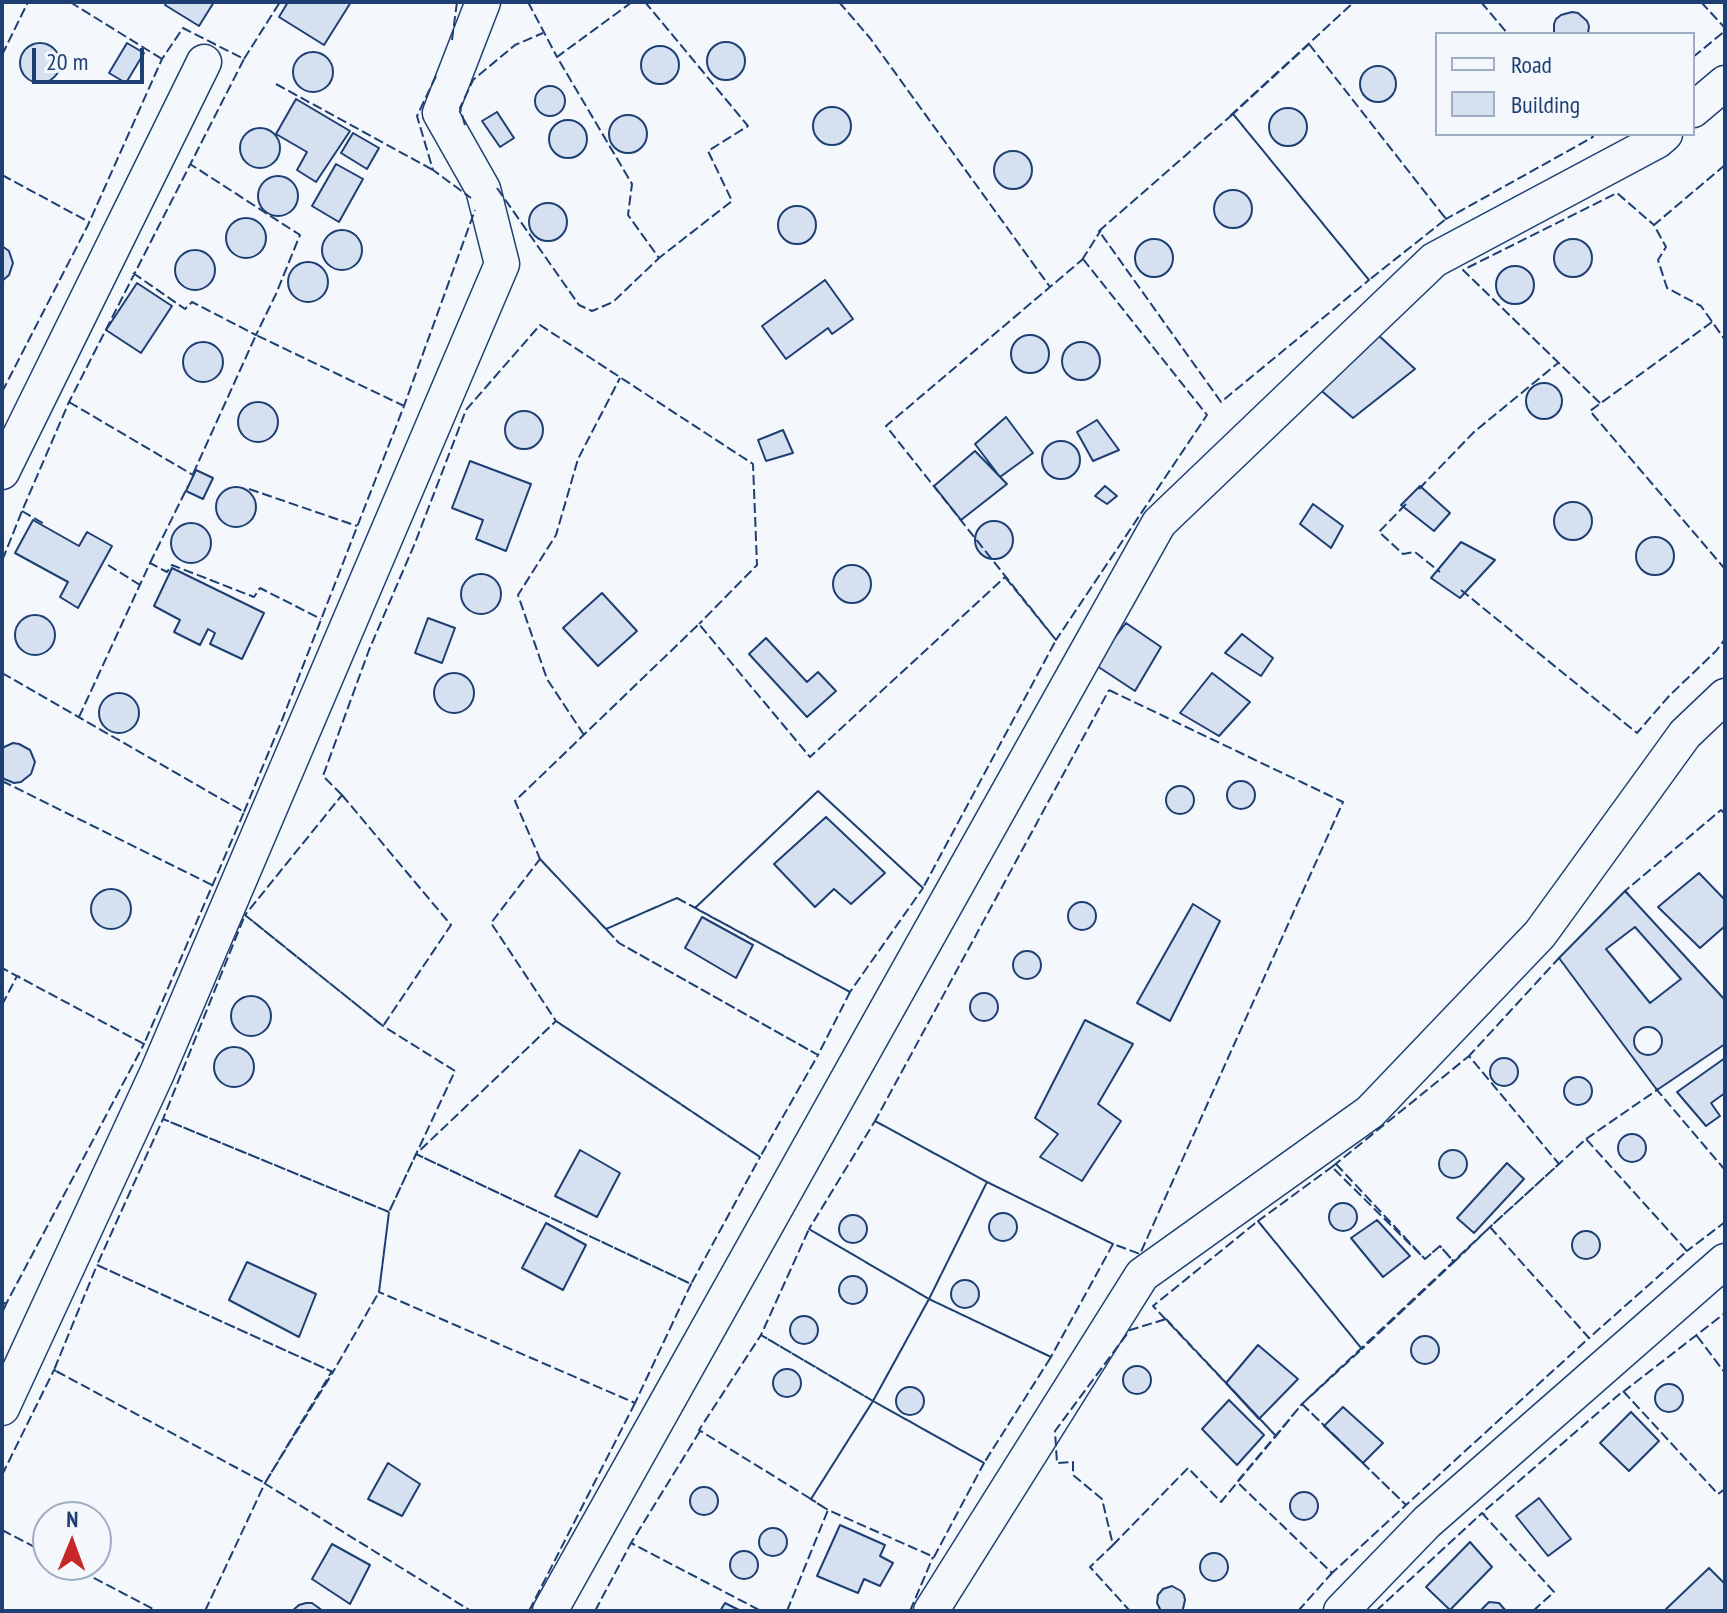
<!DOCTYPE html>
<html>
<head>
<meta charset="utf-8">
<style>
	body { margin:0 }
	#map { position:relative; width:1727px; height:1613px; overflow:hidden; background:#f4f7fb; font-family:"PT Sans Narrow",sans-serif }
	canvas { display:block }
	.frame { position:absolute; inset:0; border:4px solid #1d3f73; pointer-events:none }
	.legend { position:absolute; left:1435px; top:32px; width:260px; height:104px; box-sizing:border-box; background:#f4f7fb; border:2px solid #9eadc5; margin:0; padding:10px 14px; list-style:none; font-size:24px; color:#1d3f73 }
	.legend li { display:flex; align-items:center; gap:16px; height:40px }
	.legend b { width:40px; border:2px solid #9eadc5 }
	.north { position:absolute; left:32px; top:1501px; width:80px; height:80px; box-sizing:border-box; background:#f4f7fb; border:2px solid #9eadc5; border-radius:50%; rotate:1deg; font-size:22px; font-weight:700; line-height:32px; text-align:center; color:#1d3f73 }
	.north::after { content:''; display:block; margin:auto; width:28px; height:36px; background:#c62828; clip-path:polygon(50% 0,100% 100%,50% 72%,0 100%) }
	.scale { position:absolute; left:32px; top:48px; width:112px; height:36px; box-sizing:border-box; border:4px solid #1d3f73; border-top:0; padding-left:10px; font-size:24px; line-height:28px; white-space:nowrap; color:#1d3f73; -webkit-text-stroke:6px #f4f7fb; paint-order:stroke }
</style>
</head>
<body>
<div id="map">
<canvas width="1727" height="1613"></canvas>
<div class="frame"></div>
<ul class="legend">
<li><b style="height:10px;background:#f4f7fb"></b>Road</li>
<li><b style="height:22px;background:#d5e0f0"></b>Building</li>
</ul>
<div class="north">N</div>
<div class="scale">20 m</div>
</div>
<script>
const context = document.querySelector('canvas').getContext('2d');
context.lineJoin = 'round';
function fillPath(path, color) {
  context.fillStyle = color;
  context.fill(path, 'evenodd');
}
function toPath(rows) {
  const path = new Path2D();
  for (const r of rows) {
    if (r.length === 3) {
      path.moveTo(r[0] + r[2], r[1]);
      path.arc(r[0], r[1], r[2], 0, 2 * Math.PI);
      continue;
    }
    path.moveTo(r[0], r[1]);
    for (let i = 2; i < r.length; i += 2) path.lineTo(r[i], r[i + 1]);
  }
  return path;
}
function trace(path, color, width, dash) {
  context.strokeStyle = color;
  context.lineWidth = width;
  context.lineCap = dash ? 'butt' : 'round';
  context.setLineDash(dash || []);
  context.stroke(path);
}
const building = toPath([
	[167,2,214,2,199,26,165,5,167,2],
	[288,2,351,2,324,45,279,17,288,2],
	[1572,12,1578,13,1587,21,1589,26,1588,34,1554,34,1554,24,1556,19,1561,15,1572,12],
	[726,61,19],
	[127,43,144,53,126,83,109,73,127,43],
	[40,63,20],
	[660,65,19],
	[313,72,20],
	[1378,84,18],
	[550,101,15],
	[296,99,350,131,316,182,297,170,307,152,276,134,296,99],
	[832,126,19],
	[1288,127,19],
	[497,112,514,138,500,147,482,121,497,112],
	[628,134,19],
	[568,139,19],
	[260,148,20],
	[353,133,379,148,367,169,341,153,353,133],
	[1013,170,19],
	[336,164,363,179,339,222,312,206,336,164],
	[278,196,20],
	[1233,209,19],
	[548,222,19],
	[797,225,19],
	[246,238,20],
	[342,250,20],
	[1573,258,19],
	[1154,258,19],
	[2,246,9,251,13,263,9,275,2,281,2,246],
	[195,270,20],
	[308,282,20],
	[1515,285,19],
	[825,280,853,319,832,334,828,328,786,359,762,326,825,280],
	[137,283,172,306,141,353,106,330,137,283],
	[1376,333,1415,369,1353,418,1309,380,1376,333],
	[1030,354,19],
	[1081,361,19],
	[203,362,20],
	[1544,401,18],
	[258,422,20],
	[524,430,19],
	[1006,417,1033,453,1000,477,975,444,1006,417],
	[1097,420,1119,450,1093,461,1077,432,1097,420],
	[783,430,793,453,766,461,758,440,783,430],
	[1061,460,19],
	[975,451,1007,484,961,520,934,486,975,451],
	[470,461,531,484,506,551,476,539,483,520,452,508,470,461],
	[196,470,213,478,203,499,186,491,196,470],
	[1105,486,1117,496,1107,504,1095,496,1105,486],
	[1420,486,1450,513,1434,531,1401,505,1420,486],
	[236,507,20],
	[1573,521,19],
	[1313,504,1343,526,1331,548,1300,524,1313,504],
	[33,520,79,546,87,532,112,546,78,608,60,597,68,582,15,553,33,520],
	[994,540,19],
	[191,543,20],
	[1655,556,19],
	[1461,542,1495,560,1460,598,1431,578,1461,542],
	[852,584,19],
	[172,568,264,613,242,659,210,644,215,633,208,629,200,645,174,632,180,620,154,606,172,568],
	[481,594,20],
	[602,593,637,631,598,666,563,628,602,593],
	[35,635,20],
	[428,618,455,628,442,663,415,653,428,618],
	[1126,623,1161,647,1135,691,1094,664,1126,623],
	[1242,634,1273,658,1261,676,1225,653,1242,634],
	[766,638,807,682,818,672,836,691,807,717,749,654,766,638],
	[1212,673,1250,702,1219,736,1180,713,1212,673],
	[454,693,20],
	[119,713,20],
	[13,743,19,744,30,750,35,762,31,774,21,782,14,783,2,778,2,748,13,743],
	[1241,795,14],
	[1180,800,14],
	[826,817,885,873,851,904,834,889,815,907,774,864,826,817],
	[1699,873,1725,900,1725,926,1700,948,1658,907,1699,873],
	[111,909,20],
	[1625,891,1725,1000,1725,1044,1657,1090,1559,958,1625,891],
	[1082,916,14],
	[1193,904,1220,921,1170,1021,1137,1003,1193,904],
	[702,917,753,945,736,978,685,948,702,917],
	[1635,927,1681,979,1650,1003,1606,949,1635,927],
	[1027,965,14],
	[984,1007,14],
	[251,1016,20],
	[1085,1020,1133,1044,1098,1104,1121,1121,1082,1181,1040,1157,1058,1134,1035,1118,1085,1020],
	[1648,1041,14],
	[234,1067,20],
	[1504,1072,14],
	[1725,1058,1725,1093,1711,1103,1720,1116,1706,1126,1677,1092,1725,1058],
	[1578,1091,14],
	[1632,1148,14],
	[1453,1164,14],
	[580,1150,620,1173,597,1217,555,1196,580,1150],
	[1507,1163,1524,1179,1474,1233,1457,1218,1507,1163],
	[1343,1217,14],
	[1003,1227,14],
	[853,1229,14],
	[1377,1220,1410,1256,1383,1277,1351,1238,1377,1220],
	[546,1223,586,1245,563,1290,522,1268,546,1223],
	[1586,1245,14],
	[247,1262,316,1294,299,1337,229,1300,247,1262],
	[853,1290,14],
	[965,1294,14],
	[804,1330,14],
	[1425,1350,14],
	[1258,1345,1298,1379,1259,1419,1226,1383,1258,1345],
	[1137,1380,14],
	[787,1383,14],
	[1669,1398,14],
	[910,1401,14],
	[1229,1400,1264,1435,1237,1465,1202,1429,1229,1400],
	[1343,1407,1383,1443,1363,1463,1324,1426,1343,1407],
	[1631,1412,1659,1441,1629,1471,1600,1443,1631,1412],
	[388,1463,420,1484,402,1516,368,1499,388,1463],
	[704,1501,14],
	[1304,1506,14],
	[1539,1498,1571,1539,1548,1556,1516,1516,1539,1498],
	[840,1525,885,1545,880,1556,893,1563,880,1586,864,1579,858,1593,817,1576,840,1525],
	[773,1542,14],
	[1470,1542,1492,1567,1450,1610,1426,1587,1470,1542],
	[332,1544,370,1565,350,1604,312,1579,332,1544],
	[744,1565,14],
	[1214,1567,14],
	[1709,1568,1725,1584,1725,1611,1664,1611,1709,1568],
	[1172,1586,1181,1591,1184,1595,1185,1600,1183,1609,1181,1611,1161,1611,1157,1603,1158,1595,1163,1589,1172,1586],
	[1489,1602,1499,1603,1506,1611,1480,1611,1489,1602],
	[306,1603,312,1603,323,1611,292,1611,299,1605,306,1603],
	[725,1603,741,1611,720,1611,725,1603]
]);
fillPath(building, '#d5e0f0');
trace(building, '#1d3f73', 2);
const street = toPath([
	[1693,110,1725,83],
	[2,472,204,62],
	[2,1408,157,1073,502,264,483,189,440,113,483,2],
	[550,1611,1159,523,1434,260,1657,141,1665,134],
	[931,1611,1142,1275,1370,1112,1540,934,1685,734,1725,696],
	[1341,1611,1427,1522,1725,1261]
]);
trace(street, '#1d3f73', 37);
trace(street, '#f4f7fb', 34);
trace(toPath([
	[70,2,162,59],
	[528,2,557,57],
	[632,2,557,57,632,184,628,215,659,258,732,201,708,151,748,126,645,2],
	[839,2,870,38,1050,287,1051,286],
	[1481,2,1508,34],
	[1701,2,1725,28],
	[452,40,457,2],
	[1309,44,1446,219,1369,280,1233,114,1309,44],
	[2,55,28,2],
	[1693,57,1725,31],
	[244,59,280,2],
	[436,76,417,116,433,170,471,198],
	[276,84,433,170],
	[1233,114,1369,280,1221,402,1099,231,1233,114],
	[1230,116,1354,2],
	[465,125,460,108,473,80,515,45,543,33],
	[1725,165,1654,225,1666,247,1658,260,1667,288,1701,306,1725,340],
	[2,175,89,222],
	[497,188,579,305,592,311,613,302,659,258],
	[1445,217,1446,219,1593,137,1591,134,1593,137,1597,134],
	[1083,259,1207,415,1056,640,886,426,1083,259],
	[1082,260,1101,230],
	[133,273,185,309,192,302,256,335,276,294,300,235,190,164],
	[1712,322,1590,411,1725,569],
	[2,392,88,225,162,59,183,28,244,59,69,402,22,511,2,561],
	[69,402,193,475],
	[1600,403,1463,270,1617,193,1654,225],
	[193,474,256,335,404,406],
	[249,489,357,526],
	[1419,489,1474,432,1558,363],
	[1406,504,1379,532,1403,554,1415,552,1440,572],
	[22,511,46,525],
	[150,563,188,486],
	[108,565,140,585],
	[1005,577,1056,640,923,888,818,791,695,908,677,898,606,929,540,859,515,801,699,624,810,757,1005,577],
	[1461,590,1637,733,1669,696,1716,651,1725,639],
	[2,673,244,812,144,1044,2,968],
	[1109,690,1343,802,1140,1254,1113,1244,987,1182,875,1121,1109,690],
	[79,717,150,563,167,572,172,565,254,597,260,588,321,619],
	[584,735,547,679,518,595,556,535,578,459,620,378],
	[2,781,212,885],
	[818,791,923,888,850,992,695,908,818,791],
	[342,795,323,776,369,650,415,543,466,410,540,325,753,464,757,565,699,624],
	[342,795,451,925,383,1026,245,915,342,795],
	[244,812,282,720,404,406,475,210],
	[540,859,619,943,818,1055,760,1157,556,1021,491,923,540,859],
	[1628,894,1625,891,1721,810,1725,814],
	[677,898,850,992,818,1055,619,943,606,929,677,898],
	[245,915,383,1026,455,1071,389,1212,163,1119,245,915],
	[2,1005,17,976,20,977],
	[556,1021,760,1157,691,1284,416,1154,556,1021],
	[1470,1057,1469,1056,1559,958,1562,963],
	[875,1121,987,1182,929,1299,809,1229,875,1121],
	[1586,1139,1657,1090,1656,1088],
	[1586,1139,1657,1090,1725,1170],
	[1336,1164,1425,1259,1440,1246,1454,1262,1362,1349,1258,1221,1336,1164],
	[987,1182,1113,1244,1051,1357,929,1299,987,1182],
	[389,1212,163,1119,97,1265,333,1372,379,1292,389,1212,416,1154,691,1284,635,1403,379,1292,389,1212],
	[1258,1221,1362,1349,1302,1404,1276,1436,1153,1306,1258,1221],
	[1490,1227,1589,1338,1687,1251,1586,1139,1559,1164,1490,1227,1454,1262,1440,1246,1425,1259,1332,1167,1469,1056,1559,1164,1490,1227],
	[1490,1227,1589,1338,1406,1505,1302,1404,1490,1227],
	[809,1229,929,1299,873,1401,761,1335,809,1229],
	[1685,1249,1687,1251,1725,1222],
	[97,1265,333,1372,265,1483,54,1370,97,1265],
	[2,1313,6,1304,2,1302,6,1304,144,1044,143,1044],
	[1166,1319,1276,1436,1221,1502,1188,1468,1113,1545,1102,1499,1073,1475,1073,1462,1057,1463,1055,1431,1130,1330,1166,1319],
	[1697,1336,1725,1373],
	[1623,1392,1725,1313],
	[873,1401,929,1299,1051,1357,984,1463,873,1401,761,1335,699,1430,811,1499,873,1401],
	[873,1401,984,1463,934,1557,828,1510,811,1499,873,1401],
	[1302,1404,1406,1505,1332,1573,1237,1482,1302,1404],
	[700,1431,631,1543,761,1611],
	[2,1475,54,1370,56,1371],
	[264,1483,471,1611],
	[2,1530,48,1554],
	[1114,1544,1090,1567,1130,1611],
	[69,1565,157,1611],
	[205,1611,265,1483,332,1371],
	[529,1611,635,1403,632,1402],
	[595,1611,631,1543,634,1544],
	[787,1611,828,1510,809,1498],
	[910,1611,933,1557],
	[1298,1611,1332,1573,1330,1571],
	[1376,1611,1482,1513,1485,1515],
	[1533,1611,1554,1592,1482,1513,1623,1391,1718,1494,1725,1489]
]), '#1d3f73', 2, [10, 4]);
</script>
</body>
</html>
